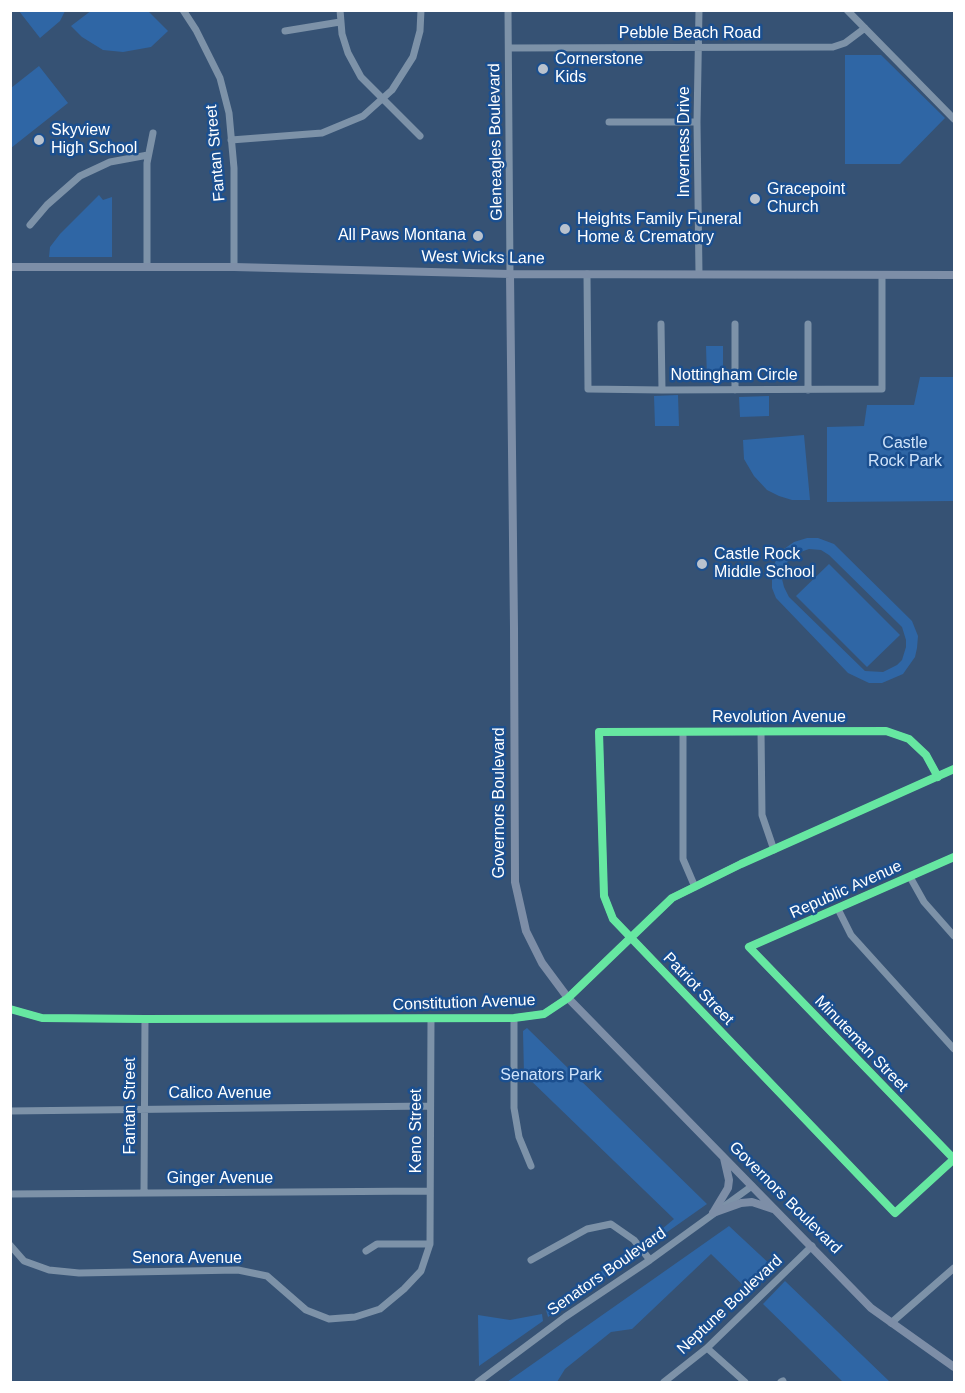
<!DOCTYPE html>
<html>
<head>
<meta charset="utf-8">
<style>
	body { margin:0 }
	#map { position:relative; width:965px; height:1393px; overflow:hidden; background:#365274; font-family:Arial,sans-serif }
	canvas { display:block }
	.frame { position:absolute; inset:0; border:12px solid #fff; pointer-events:none }
</style>
</head>
<body>
<div id="map">
<canvas width="965" height="1393"></canvas>
<div class="frame"></div>
</div>
<script>
const context = document.querySelector('canvas').getContext('2d');
context.lineJoin = 'round';
function fillPath(path, color) {
  context.fillStyle = color;
  context.fill(path, 'evenodd');
}
function toPath(rows) {
  const path = new Path2D();
  for (const r of rows) {
    path.moveTo(r[0], r[1]);
    for (let i = 2; i < r.length; i += 2) path.lineTo(r[i], r[i + 1]);
  }
  return path;
}
function trace(path, color, width, dash) {
  context.strokeStyle = color;
  context.lineWidth = width;
  context.lineCap = dash ? 'butt' : 'round';
  context.setLineDash(dash || []);
  context.stroke(path);
}
function drawText(font, color, halo, rows, align = 'center') {
  context.font = font + ' Arial,sans-serif';
  context.lineWidth = 5;
  context.setLineDash([]);
  context.textBaseline = 'middle';
  context.strokeStyle = halo;
  context.fillStyle = color;
  for (const [text, x, y, turn = 0] of rows) {
    context.save();
    context.translate(x, y);
    context.rotate((+turn || 0) * Math.PI / 180);
    context.textAlign = isNaN(turn) ? turn : align;
    if (halo) context.strokeText(text, 0, 0);
    context.fillText(text, 0, 0);
    context.restore();
  }
}
fillPath(toPath([
	[92,10,148,11,168,31,151,47,123,52,103,50,82,37,71,26],
	[19,11,65,11,60,21,40,38],
	[845,55,881,55,945,118,900,164,845,164],
	[39,66,68,103,11,148,11,88],
	[99,195,103,200,112,197,112,257,49,257,50,247,60,234],
	[706,346,723,346,723,380,707,380],
	[920,377,954,377,954,501,827,502,827,427,864,426,867,405,914,405],
	[678,395,679,426,655,426,654,396],
	[769,396,769,416,740,417,739,397],
	[804,435,810,500,792,500,779,496,767,490,754,476,744,459,743,440],
	[807,538,818,538,834,544,912,621,918,636,917,648,915,657,903,674,882,683,869,683,848,673,776,598,772,588,772,578,773,567,778,556,784,549,794,542],
	[809,549,821,550,829,555,902,627,906,640,906,647,902,660,897,665,883,672,865,671,789,597,784,587,782,579,784,569,788,561,795,554],
	[829,564,900,635,867,667,796,596],
	[527,1028,707,1204,653,1242,650,1239,674,1219,524,1074,523,1031],
	[729,1226,774,1268,750,1292,711,1254,632,1329,611,1332,565,1369,557,1382,507,1382],
	[634,1248,637,1251,636,1255,548,1317,546,1310],
	[785,1281,890,1382,843,1382,763,1304],
	[542,1314,543,1321,479,1366,478,1315,510,1320]
]), '#2f66a5');
trace(toPath([
	[183,10,196,30,220,78,229,113,234,168,234,267],
	[340,10,342,34,348,53,361,77,420,136],
	[508,10,510,274],
	[699,10,697,122,699,274],
	[847,10,954,119],
	[285,31,340,22],
	[509,48,833,47,845,43,865,28],
	[609,122,697,122],
	[231,140,322,133,363,116,392,90,413,57,420,31,421,10],
	[30,225,47,205,80,176,110,162,148,155],
	[147,267,147,163,153,133],
	[587,274,588,389,662,390,882,389,882,275],
	[661,324,662,390],
	[808,324,808,390],
	[735,390,735,324],
	[761,731,762,815,774,850],
	[683,732,683,859,695,887],
	[938,777,926,755,909,739,886,731,599,732,604,896,613,919,895,1213,954,1159,749,947,954,857],
	[910,877,924,902,954,936],
	[838,909,851,935,954,1049],
	[10,1009,42,1018,145,1019,514,1018,544,1014,568,998,672,898,741,864,954,769],
	[514,1018,514,1108,519,1137,531,1166],
	[10,1111,430,1106],
	[144,1193,145,1019],
	[10,1194,430,1191],
	[10,1245,24,1261,49,1270,79,1273,238,1270,267,1276,306,1310,329,1319,355,1317,380,1309,404,1289,421,1271,430,1244,431,1019],
	[366,1251,377,1244,430,1244],
	[531,1260,587,1229,611,1224,634,1240,650,1260],
	[891,1323,954,1268],
	[707,1348,745,1382],
	[478,1382,565,1317,650,1260,752,1186],
	[664,1382,707,1348,812,1246],
	[781,1382,783,1381]
]), '#7d92a8', 7);
trace(toPath([
	[10,267,234,267,510,274,954,275],
	[510,274,514,628,515,882,526,931,542,963,568,998,871,1308,954,1367],
	[713,1213,741,1203,752,1202,773,1209],
	[713,1213,728,1188,729,1180,724,1158]
]), '#7d8ea7', 8);
trace(toPath([
	[938,777,926,755,909,739,886,731,599,732,604,896,613,919,895,1213,954,1159,749,947,954,857],
	[10,1009,42,1018,145,1019,514,1018,544,1014,568,998,672,898,741,864,954,769]
]), '#66e7a1', 8);
for (const [x, y, r, color] of [
	[543,69,6,"#b9c2ce"],
	[39,140,6,"#b9c2ce"],
	[755,199,6,"#b9c2ce"],
	[565,229,6,"#b9c2ce"],
	[478,236,6,"#b9c2ce"],
	[702,564,6,"#b9c2ce"]
]) {
  const dot = new Path2D();
  dot.arc(x, y, r, 0, 2 * Math.PI);
  context.fillStyle = color;
  context.fill(dot);
  trace(dot, '#1b4f8f', 2);
}
drawText('16px', '#fff', '#1b4f8f', [
	["Pebble Beach Road",690,34],
	["Gleneagles Boulevard",496,142,-91],
	["Inverness Drive",685,142,-90],
	["Fantan Street",216,153,-95],
	["West Wicks Lane",483,258,1],
	["Nottingham Circle",734,376],
	["Revolution Avenue",779,718],
	["Governors Boulevard",500,803,-90],
	["Republic Avenue",846,890,-24],
	["Patriot Street",698,989,46],
	["Constitution Avenue",464,1003,-2],
	["Minuteman Street",861,1044,46],
	["Calico Avenue",220,1094],
	["Fantan Street",131,1106,-90],
	["Keno Street",417,1131,-90],
	["Ginger Avenue",220,1179],
	["Governors Boulevard",785,1198,45],
	["Senora Avenue",187,1259],
	["Senators Boulevard",607,1272,-35],
	["Neptune Boulevard",730,1305,-43]
]);
drawText('16px', '#fff', '#1b4f8f', [
	["Cornerstone",555,60],
	["Kids",555,78],
	["Skyview",51,131],
	["High School",51,149],
	["Gracepoint",767,190],
	["Church",767,208],
	["Heights Family Funeral",577,220],
	["Home & Crematory",577,238],
	["All Paws Montana",466,236,"right"],
	["Castle Rock",714,555],
	["Middle School",714,573]
], 'left');
drawText('16px', '#cfe3fa', '#1b4f8f', [
	["Castle",905,444],
	["Rock Park",905,462],
	["Senators Park",551,1076]
]);
</script>
</body>
</html>
